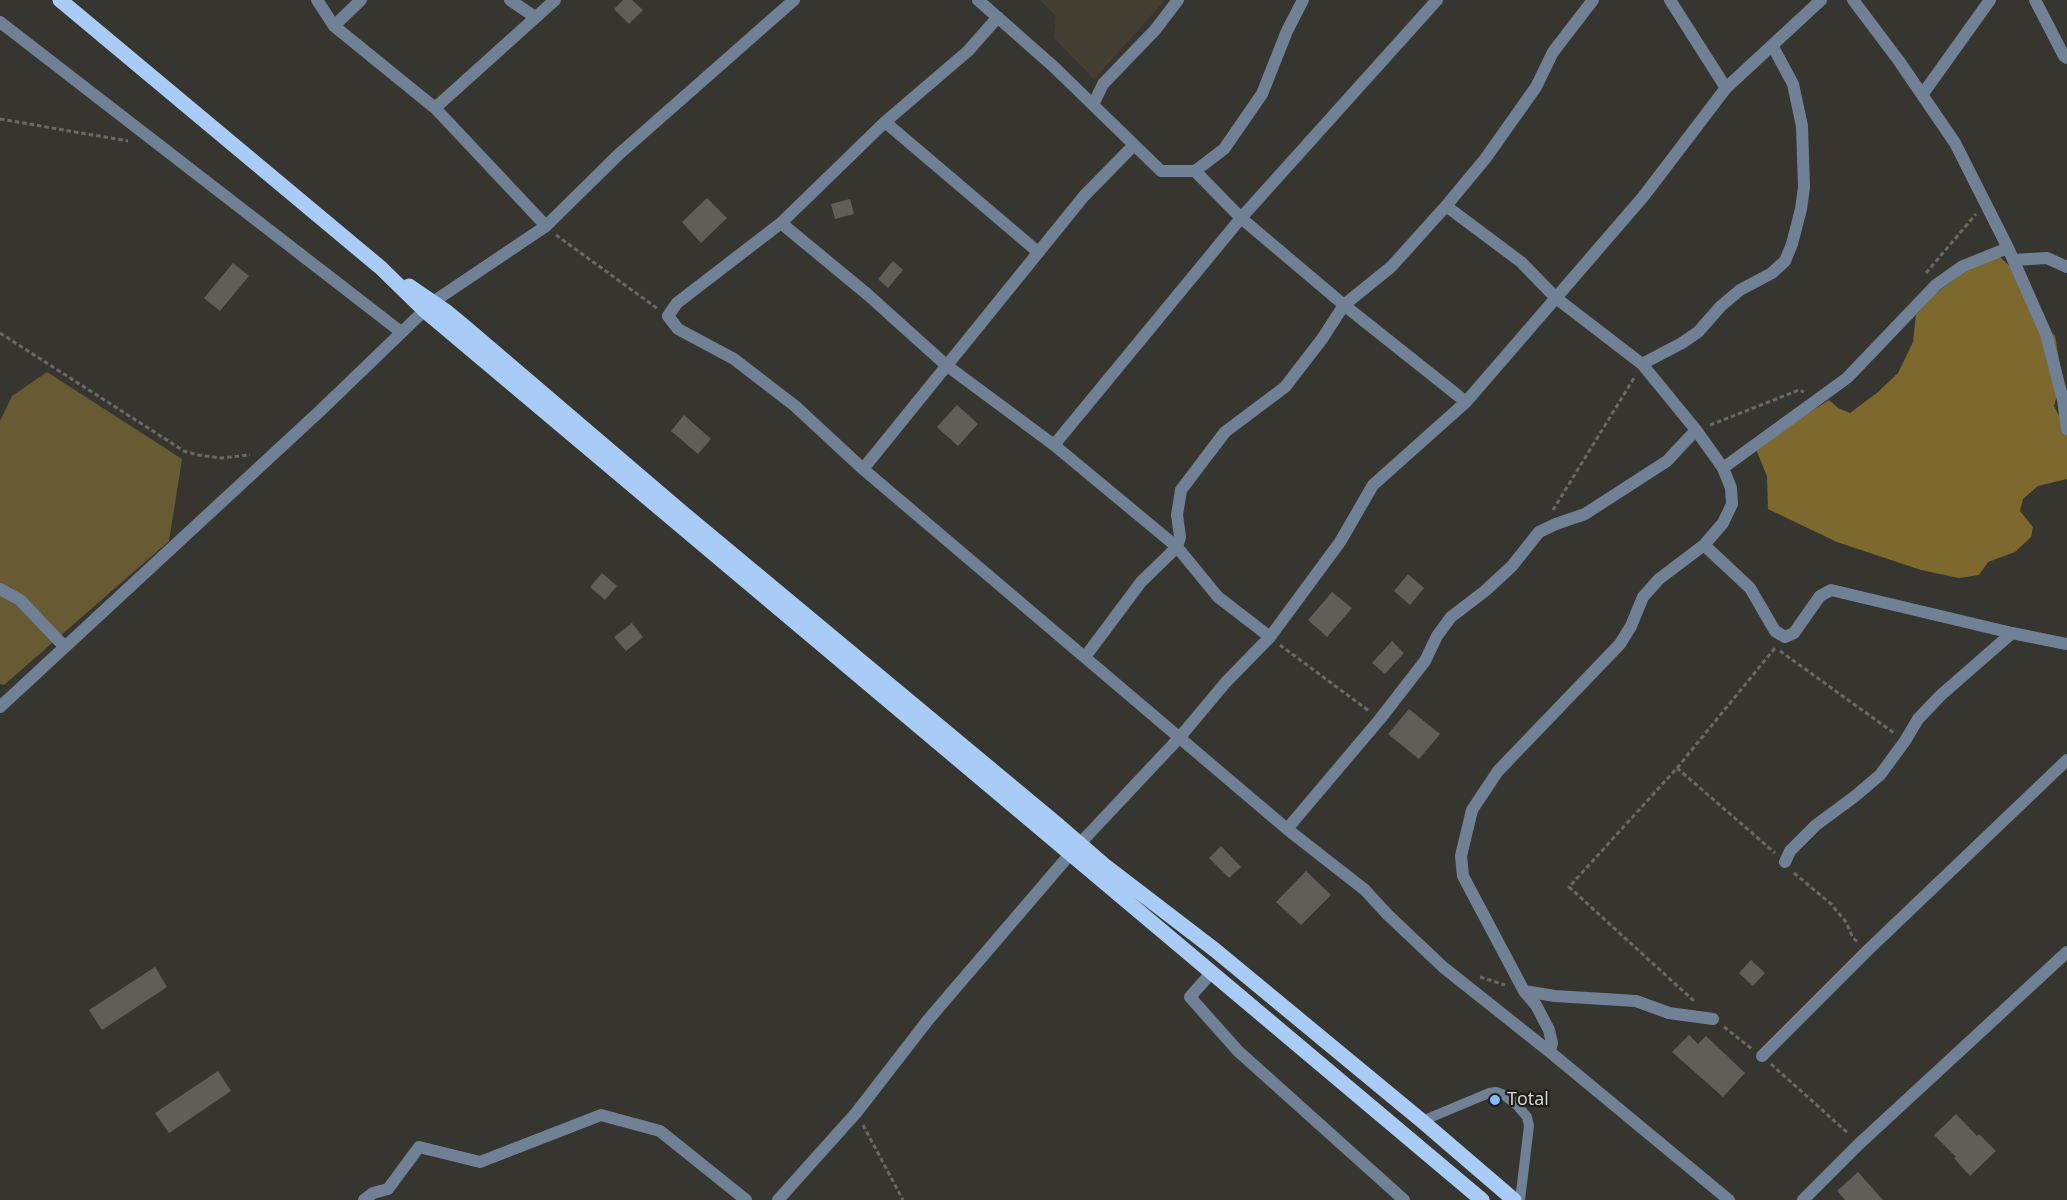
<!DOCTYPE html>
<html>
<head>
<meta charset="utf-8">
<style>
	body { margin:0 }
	canvas { display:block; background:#37352f }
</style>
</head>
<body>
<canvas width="2067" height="1200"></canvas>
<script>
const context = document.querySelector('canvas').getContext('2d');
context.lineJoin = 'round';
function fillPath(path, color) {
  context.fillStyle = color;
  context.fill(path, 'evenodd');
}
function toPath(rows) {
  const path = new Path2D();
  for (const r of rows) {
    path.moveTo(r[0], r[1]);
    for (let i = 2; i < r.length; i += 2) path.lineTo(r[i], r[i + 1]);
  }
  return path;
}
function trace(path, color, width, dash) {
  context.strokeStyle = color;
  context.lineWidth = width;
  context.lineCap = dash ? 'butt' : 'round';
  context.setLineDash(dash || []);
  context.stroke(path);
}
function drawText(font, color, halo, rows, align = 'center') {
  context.font = font + ' "Open Sans",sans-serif';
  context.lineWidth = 4.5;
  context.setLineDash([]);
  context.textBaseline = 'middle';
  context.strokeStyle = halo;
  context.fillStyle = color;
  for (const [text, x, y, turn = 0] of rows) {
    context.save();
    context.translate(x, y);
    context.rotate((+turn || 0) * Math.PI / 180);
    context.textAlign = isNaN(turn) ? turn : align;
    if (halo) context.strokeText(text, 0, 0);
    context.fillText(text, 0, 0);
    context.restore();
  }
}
fillPath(toPath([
	[1040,0,1165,0,1094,79,1054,38,1056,16]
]), '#433f33');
fillPath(toPath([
	[47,372,182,459,169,541,4,685,0,684,0,421,12,396]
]), '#685a32');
fillPath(toPath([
	[2000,257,2018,274,2036,316,2055,336,2062,376,2054,406,2067,431,2067,479,2038,486,2023,499,2020,511,2033,527,2031,537,2015,552,1988,562,1979,575,1959,578,1921,570,1837,542,1768,509,1767,476,1755,447,1829,400,1838,408,1850,413,1878,392,1898,373,1913,342,1916,315,1936,293,1971,267]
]), '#7d682d');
fillPath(toPath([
	[623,0,632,0,643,10,629,24,614,9],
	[707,198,727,218,701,243,682,222],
	[850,199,854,214,835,219,831,204],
	[893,261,903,270,888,288,878,279],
	[233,263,249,276,220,311,204,298],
	[957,405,978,424,958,446,937,427],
	[684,415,711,439,698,454,671,431],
	[602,573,617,586,605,600,590,587],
	[1408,574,1424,588,1410,605,1394,591],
	[1332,592,1352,608,1327,637,1308,620],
	[632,623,643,637,626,651,614,637],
	[1392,641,1404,653,1385,674,1372,663],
	[1409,709,1440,734,1419,759,1388,734],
	[1221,846,1241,867,1229,878,1209,858],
	[1306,871,1331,895,1301,925,1276,902],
	[1751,960,1765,973,1753,986,1739,973],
	[155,967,167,987,102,1030,89,1010],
	[1689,1035,1698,1044,1706,1036,1745,1073,1723,1097,1672,1052],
	[218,1071,231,1091,169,1133,155,1113],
	[1956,1114,1977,1136,1979,1134,1996,1151,1970,1176,1954,1158,1956,1157,1934,1135],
	[1858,1172,1883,1200,1845,1200,1837,1191]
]), '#615e58');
trace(toPath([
	[0,119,128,141],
	[556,235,658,309],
	[1926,273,1976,214],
	[0,333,184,451,198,455,221,458,250,455],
	[1710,425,1799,390,1804,392],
	[1553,510,1634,378],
	[1280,645,1369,711],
	[1780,651,1894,733],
	[1677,768,1775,853],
	[1794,873,1831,904,1846,922,1853,938,1858,942],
	[1480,977,1505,985],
	[1694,1001,1569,887,1677,768,1775,648],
	[1724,1027,1752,1049],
	[1771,1064,1849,1134],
	[863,1125,903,1200]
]), '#6b6963', 3, [4.5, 3]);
trace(toPath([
	[1422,1121,1489,1093,1496,1092,1504,1095,1517,1105,1527,1117,1529,1126,1520,1200]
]), '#708196', 10);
trace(toPath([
	[317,0,334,26,435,108,546,226],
	[510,0,535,17],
	[978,0,1054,67,1161,171,1195,171,1241,218,1344,305,1466,402],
	[1670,0,1726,88],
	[1853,0,1899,61,1955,143,2008,248,2046,334,2063,400,2067,429],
	[2035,0,2064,56,2067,58],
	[998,17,968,51,885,122,781,223,677,303,668,316,678,329,734,359,795,406,863,469,1287,829,1365,890,1387,914,1443,967,1550,1052,1729,1200],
	[0,22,401,332],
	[334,26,361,0],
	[1922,95,1990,0],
	[1093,105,1103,84,1155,30,1178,0],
	[435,108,555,0],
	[885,122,1038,252],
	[1195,171,1224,149,1262,94,1287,31,1303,0],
	[1446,206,1521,262,1556,298,1642,364,1696,430,1723,468,1731,488,1732,504,1723,523,1704,545,1750,588,1775,631,1785,637,1794,633,1820,596,1831,590,2012,633],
	[781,223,867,294,946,365,1054,445,1177,547,1218,597,1270,637],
	[2013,260,2047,258,2067,267],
	[433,302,546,226,618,155,794,0],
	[1642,364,1682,343,1698,332,1721,306,1740,290,1772,273,1785,261,1792,244,1801,209,1804,187,1802,126,1793,84,1772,45],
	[1054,445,1241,218,1437,0],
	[1723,468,1847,378,1936,285,1963,266,2008,248],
	[863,469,1084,196,1134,145],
	[0,589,20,600,64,646],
	[1085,657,1141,582,1177,547,1180,537,1177,515,1181,490,1225,432,1285,387,1322,339,1344,305,1391,267,1446,206,1485,159,1536,87,1553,52,1593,0],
	[1287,829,1380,719,1425,661,1437,636,1451,617,1485,591,1512,566,1539,532,1556,524,1585,514,1667,461,1696,430],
	[1785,862,1790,851,1816,825,1854,797,1880,775,1905,741,1918,719,1941,695,2012,633,2067,644],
	[1212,972,1190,997,1238,1051,1404,1200],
	[1524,991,1555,996,1636,1001,1669,1013,1713,1019],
	[1550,1052,1552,1043,1549,1030,1536,1005,1524,991,1463,876,1461,856,1472,810,1498,771,1620,644,1631,626,1643,597,1659,579,1704,545],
	[1762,1056,1868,950,2067,760],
	[364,1200,373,1193,388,1189,419,1147,480,1162,601,1115,660,1131,746,1200],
	[778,1200,856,1113,928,1020,1071,853,1180,737,1226,682,1270,637,1340,542,1373,485,1466,402,1643,197,1726,88,1821,0],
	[1803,1200,1859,1144,2067,952]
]), '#708196', 12);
trace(toPath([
	[0,707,321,410,430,305]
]), '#708196', 12);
trace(toPath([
	[60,0,381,268,424,310,1482,1200],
	[409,286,447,312,464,326,684,514,1058,825,1104,865,1215,950,1422,1121,1514,1200]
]), '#a9ccf6', 15);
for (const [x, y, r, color] of [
	[1495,1100,6,"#85bbfb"]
]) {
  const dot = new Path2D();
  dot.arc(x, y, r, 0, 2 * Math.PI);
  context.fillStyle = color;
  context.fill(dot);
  trace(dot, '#1e1d1a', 2);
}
drawText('18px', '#dddbd7', '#1e1d1a', [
	["Total",1507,1100]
], 'left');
</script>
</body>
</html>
